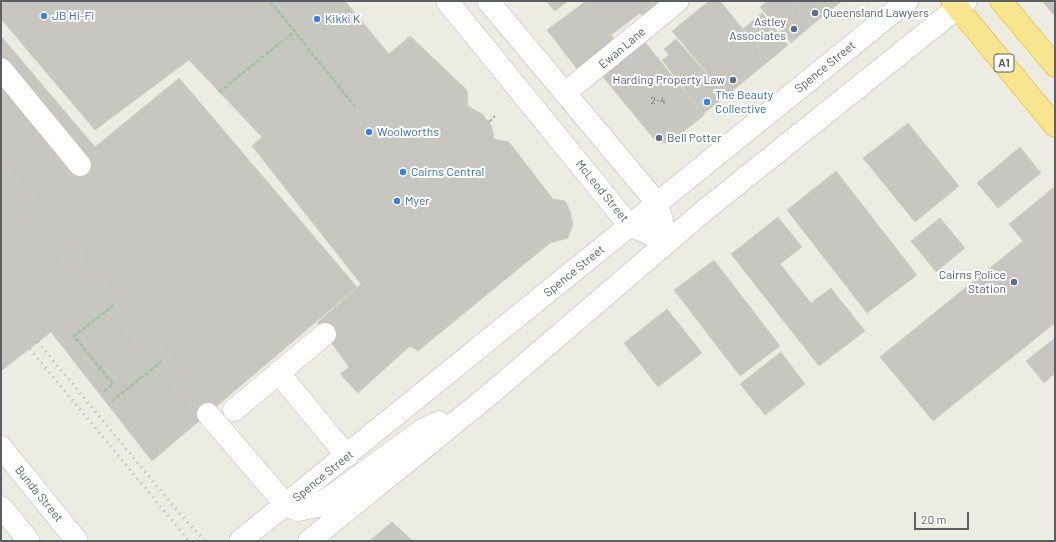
<!DOCTYPE html>
<html>
<head>
<meta charset="utf-8">
<style>
	body { margin:0 }
	#map { position:relative; width:1056px; height:542px; overflow:hidden; background:#edece3; font-family:Barlow,sans-serif }
	canvas { display:block }
	.frame { position:absolute; inset:0; border:2px solid #5b5e63; pointer-events:none }
	.scale { position:absolute; left:914px; top:512px; width:55px; height:18px; box-sizing:border-box; border:2px solid #5b5e63; border-top:0; padding-left:5px; font-size:12px; line-height:14px; white-space:nowrap; color:#5b5e63; -webkit-text-stroke:3px #fff; paint-order:stroke }
</style>
</head>
<body>
<div id="map">
<canvas width="1056" height="542"></canvas>
<div class="frame"></div>
<div class="scale">20 m</div>
</div>
<script>
const context = document.querySelector('canvas').getContext('2d');
context.lineJoin = 'round';
function fillPath(path, color) {
  context.fillStyle = color;
  context.fill(path, 'evenodd');
}
function toPath(rows) {
  const path = new Path2D();
  for (const r of rows) {
    path.moveTo(r[0], r[1]);
    for (let i = 2; i < r.length; i += 2) path.lineTo(r[i], r[i + 1]);
  }
  return path;
}
function trace(path, color, width, dash) {
  context.strokeStyle = color;
  context.lineWidth = width;
  context.lineCap = dash ? 'butt' : 'round';
  context.setLineDash(dash || []);
  context.stroke(path);
}
function drawText(font, color, halo, rows, align = 'center') {
  context.font = font + ' Barlow,sans-serif';
  context.lineWidth = 4;
  context.setLineDash([]);
  context.textBaseline = 'middle';
  context.strokeStyle = halo;
  context.fillStyle = color;
  for (const [text, x, y, turn = 0] of rows) {
    context.save();
    context.translate(x, y);
    context.rotate((+turn || 0) * Math.PI / 180);
    context.textAlign = isNaN(turn) ? turn : align;
    if (halo) context.strokeText(text, 0, 0);
    context.fillText(text, 0, 0);
    context.restore();
  }
}
const building = toPath([
	[1,1,345,1,389,54,410,36,467,90,468,106,482,114,489,122,492,127,494,139,509,142,553,199,565,201,570,211,573,224,568,238,550,243,418,351,410,346,358,393,340,374,349,367,317,323,361,284,252,146,262,137,189,60,95,130,1,19,1,1],
	[546,1,568,1,555,11,546,1],
	[586,1,668,1,645,19,640,13,611,35,618,44,580,73,547,30,586,1],
	[709,1,720,1,769,61,726,96,672,31,709,1],
	[767,1,793,1,812,25,791,43,760,7,767,1],
	[793,1,828,1,833,8,812,25,793,1],
	[828,1,842,1,833,8,828,1],
	[1042,1,1055,1,1055,16,1042,1],
	[762,13,788,45,769,61,743,29,762,13],
	[1,36,95,147,179,78,357,287,152,461,51,332,1,371,1,36],
	[640,36,704,115,672,141,665,143,654,139,598,71,640,36],
	[676,39,726,96,703,114,662,60,669,55,664,49,676,39],
	[908,123,959,186,915,222,863,158,908,123],
	[1020,147,1041,173,998,208,977,183,1020,147],
	[836,171,917,275,867,313,787,210,836,171],
	[1053,188,1055,190,1055,323,933,421,880,357,1023,241,1009,224,1053,188],
	[778,217,802,247,780,264,811,303,831,288,865,331,819,366,731,254,778,217],
	[940,218,965,248,936,272,911,241,940,218],
	[714,260,780,346,740,376,674,290,714,260],
	[667,309,702,353,658,387,624,343,667,309],
	[1055,338,1055,376,1054,374,1044,383,1026,361,1055,338],
	[781,352,805,384,765,415,740,384,781,352],
	[392,522,413,541,369,541,392,522]
]);
fillPath(building, '#c8c6c0');
trace(building, '#d2cec2', 1);
trace(toPath([
	[1,174,208,414]
]), '#c8c8c3', 22, [22, 11]);
const minor = toPath([
	[447,1,629,225,668,242],
	[488,1,657,203,668,242],
	[1,69,80,165],
	[565,93,678,1],
	[278,372,347,456],
	[234,410,325,334],
	[208,414,286,505,298,510,318,506,424,429,439,422],
	[1,447,77,541],
	[1,507,29,541],
	[240,541,907,1],
	[309,541,488,396,705,210,966,1]
]);
const highway = toPath([
	[952,1,1055,126],
	[1001,1,1055,66]
]);
trace(minor, '#b8babf', 23);
trace(highway, '#e4b10c', 23);
trace(toPath([
	[270,1,356,108],
	[219,92,295,31],
	[489,122,495,116],
	[104,391,113,384,74,336,114,305],
	[112,401,162,361]
]), '#9bc4aa', 2.5, [4, 2]);
trace(minor, '#fff', 22);
trace(highway, '#f7e590', 22);
trace(toPath([
	[38,342,180,514,205,541],
	[30,349,189,541]
]), '#b4b5b5', 3, [1, 5]);
for (const [x, y, r, color] of [
	[815,13,4,"#5c6f8a"],
	[44,16,4,"#3f7fe0"],
	[317,19,4,"#3f7fe0"],
	[794,29,4,"#5c6f8a"],
	[733,80,4,"#5c6f8a"],
	[707,102,4,"#3f7fe0"],
	[369,132,4,"#3f7fe0"],
	[659,138,4,"#5c6f8a"],
	[403,172,4,"#3f7fe0"],
	[397,201,4,"#3f7fe0"],
	[1014,282,4,"#5c6f8a"]
]) {
  const dot = new Path2D();
  dot.arc(x, y, r, 0, 2 * Math.PI);
  context.fillStyle = color;
  context.fill(dot);
  trace(dot, '#fff', 1.5);
}
drawText('10px', '#76787a', null, [
	["2-4",658,101]
]);
for (const [x, y, w] of [
	[1004,63,20]
]) {
  const box = new Path2D();
  box.roundRect(x - w / 2, y - 9, w, 18, 3);
  context.fillStyle = '#fff';
  context.fill(box);
  trace(box, '#5b5e63', 1);
}
drawText('bold 11px', '#5b5e63', null, [
	["A1",1004,63]
]);
drawText('12px', '#4e5e75', '#fff', [
	["Queensland Lawyers",823,13,"left"],
	["Astley",786,22],
	["Associates",786,36],
	["Harding Property Law",725,80],
	["Bell Potter",667,138,"left"],
	["Cairns Police",1006,275],
	["Station",1006,289]
], 'right');
drawText('12px', '#366cbe', '#fff', [
	["JB Hi-Fi",52,16],
	["Kikki K",325,19],
	["The Beauty",715,95],
	["Collective",715,109],
	["Woolworths",377,132],
	["Cairns Central",411,172],
	["Myer",405,201]
], 'left');
drawText('12px', '#5b5e63', '#fff', [
	["Ewan Lane",622,48,-40],
	["Spence Street",825,67,-39],
	["McLeod Street",602,191,51],
	["Spence Street",574,271,-39],
	["Spence Street",323,476,-39],
	["Bunda Street",39,494,51]
]);
</script>
</body>
</html>
